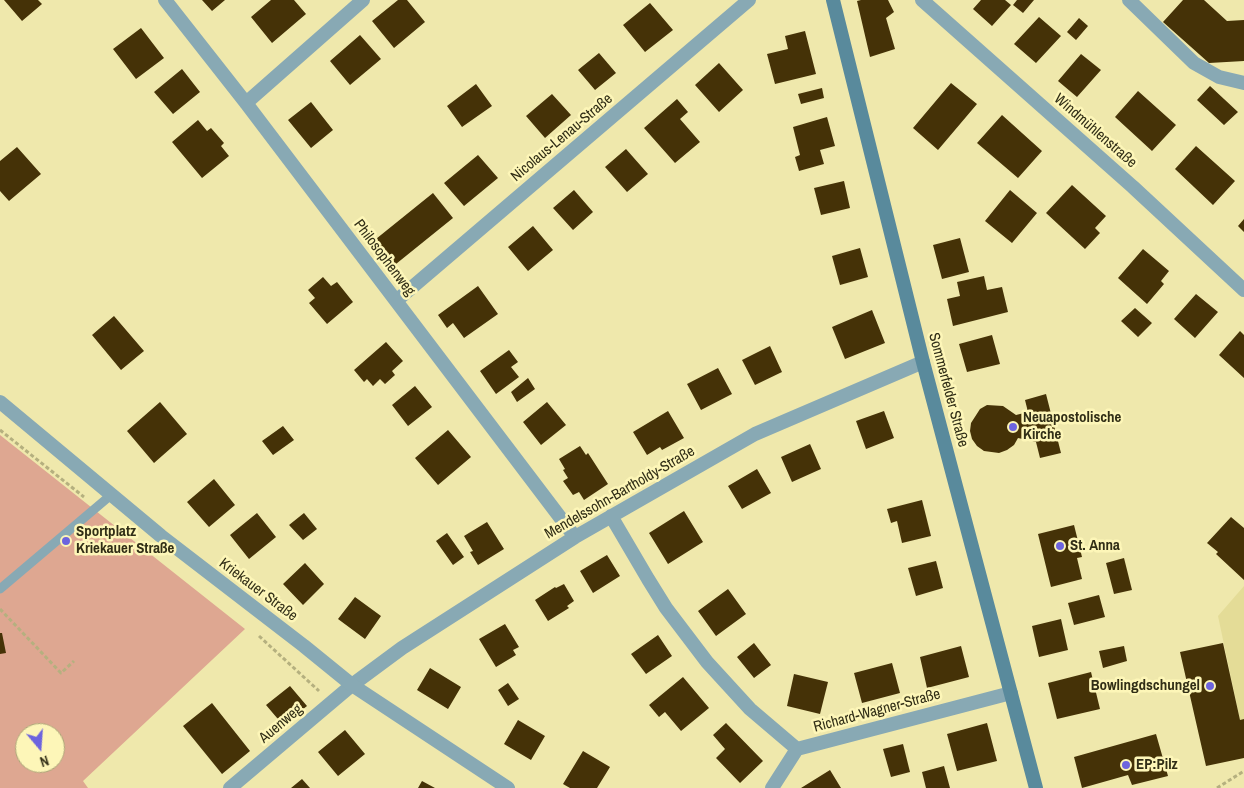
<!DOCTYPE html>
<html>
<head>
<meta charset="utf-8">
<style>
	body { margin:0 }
	#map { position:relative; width:1244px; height:788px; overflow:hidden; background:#efe8ac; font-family:"Archivo Narrow",sans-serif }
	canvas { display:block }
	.north { position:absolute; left:15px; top:723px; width:50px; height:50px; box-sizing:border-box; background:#fdf6b8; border:1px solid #aba677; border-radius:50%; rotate:162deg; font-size:14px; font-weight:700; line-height:20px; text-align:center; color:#312e16 }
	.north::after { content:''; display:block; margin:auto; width:18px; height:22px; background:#6d64de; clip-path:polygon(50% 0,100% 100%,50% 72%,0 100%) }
</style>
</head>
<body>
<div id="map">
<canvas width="1244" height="788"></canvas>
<div class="north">N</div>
</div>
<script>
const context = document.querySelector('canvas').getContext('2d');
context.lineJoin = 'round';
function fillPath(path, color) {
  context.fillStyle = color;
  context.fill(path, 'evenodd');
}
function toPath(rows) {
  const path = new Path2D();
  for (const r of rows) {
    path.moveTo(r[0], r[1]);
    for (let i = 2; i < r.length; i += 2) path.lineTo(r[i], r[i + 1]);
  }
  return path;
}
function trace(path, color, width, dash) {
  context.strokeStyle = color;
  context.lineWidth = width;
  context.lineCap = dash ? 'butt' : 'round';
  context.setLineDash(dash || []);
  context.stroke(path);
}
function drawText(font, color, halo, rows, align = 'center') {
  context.font = font + ' "Archivo Narrow",sans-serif';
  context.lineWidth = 5;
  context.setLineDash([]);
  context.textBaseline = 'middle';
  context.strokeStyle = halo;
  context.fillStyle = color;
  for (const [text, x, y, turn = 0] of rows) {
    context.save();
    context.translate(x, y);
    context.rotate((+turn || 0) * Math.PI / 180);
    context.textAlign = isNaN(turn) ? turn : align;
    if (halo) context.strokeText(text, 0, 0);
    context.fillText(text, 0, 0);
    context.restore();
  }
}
fillPath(toPath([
	[1244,586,1244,719,1240,720,1218,616]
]), '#e4dc97');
fillPath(toPath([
	[0,435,245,629,83,781,88,788,0,788],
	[25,733,55,733,55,763,25,763]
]), '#dea791');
fillPath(toPath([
	[4,0,38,0,42,4,22,21],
	[202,0,225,0,212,11],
	[271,0,294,0,306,14,272,43,251,17],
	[398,0,407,0,425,22,394,48,372,21],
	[861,0,888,0,894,12,886,18,895,49,870,57,857,1],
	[981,0,1005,0,1011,5,992,26,973,9],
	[1017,0,1034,0,1023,13,1013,5],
	[1183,0,1204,0,1227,21,1244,20,1244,61,1209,63,1163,22],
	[650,3,673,30,645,52,623,25],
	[1039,17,1061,36,1036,63,1014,44],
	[1079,18,1088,26,1076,40,1067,32],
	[141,28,164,58,136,79,113,49],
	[805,31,816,74,775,84,767,54,788,49,785,36],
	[360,35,381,59,350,85,330,61],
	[599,53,616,73,595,90,578,70],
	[1081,54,1101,70,1077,97,1058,81],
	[719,63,743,90,719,112,695,85],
	[182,69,200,92,173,114,154,92],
	[951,83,977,104,938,150,913,128],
	[476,84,492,106,462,127,447,106],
	[1210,86,1238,112,1224,125,1197,100],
	[822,88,824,98,801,104,798,94],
	[1138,91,1176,125,1152,151,1115,117],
	[552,94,571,115,545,138,526,116],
	[677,99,688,112,680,119,700,142,675,163,644,128],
	[311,102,333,130,311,148,288,120],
	[1002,115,1042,151,1018,178,977,143],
	[827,117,835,146,820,150,824,164,799,171,795,157,800,155,793,127],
	[198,120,207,131,211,128,224,143,221,146,229,156,202,178,172,142],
	[1196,146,1235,181,1213,205,1175,169],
	[17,147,41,174,9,201,0,191,0,161],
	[626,149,648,174,627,192,605,167],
	[478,155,498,178,464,206,444,183],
	[844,181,850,208,821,215,814,188],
	[1072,185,1106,216,1095,228,1100,233,1085,249,1046,213],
	[574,190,593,212,573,230,553,208],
	[1010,190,1037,213,1012,243,985,221],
	[433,193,453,218,391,268,371,243],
	[1244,219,1244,232,1238,226],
	[533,226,553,250,528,271,508,247],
	[960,238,969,272,942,279,933,245],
	[860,248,868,277,840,285,832,256],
	[1143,249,1169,271,1161,281,1164,284,1147,304,1118,278],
	[984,276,987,290,1002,287,1008,312,953,326,947,299,960,296,957,282],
	[323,277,331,286,337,282,353,302,327,324,309,303,315,298,308,290],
	[478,286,498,314,464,338,453,323,447,328,438,315],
	[1196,294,1218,312,1195,338,1174,319],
	[1135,308,1152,323,1138,337,1121,321],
	[872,310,885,343,845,359,832,327],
	[114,316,144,351,121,370,92,335],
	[1240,331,1244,335,1244,378,1219,355],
	[992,335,1000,364,967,372,959,344],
	[386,342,403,361,392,371,395,375,385,384,380,379,373,386,367,379,364,382,354,370],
	[770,346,782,372,755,385,742,360],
	[509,350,518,362,511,367,519,377,496,394,480,371],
	[718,368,732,394,701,410,687,384],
	[528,378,535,389,517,402,511,392],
	[415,386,432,407,408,426,392,405],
	[1046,394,1061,453,1040,458,1036,442,1018,438,1014,445,1007,450,999,453,984,451,977,446,972,439,970,431,971,423,980,409,987,405,1003,406,1016,415,1028,412,1025,400],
	[160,402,187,434,154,463,127,431],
	[547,402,566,425,541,445,523,422],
	[668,411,684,438,662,450,660,447,647,455,633,432],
	[884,411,894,438,866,449,856,421],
	[283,426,294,440,273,455,262,441],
	[448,430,471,457,438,485,415,458],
	[810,444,821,469,792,482,781,457],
	[580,446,586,455,588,453,608,484,584,500,579,492,573,495,563,481,568,478,563,470,565,469,559,459],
	[757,469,771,493,742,509,728,486],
	[214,479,235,505,209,527,187,502],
	[922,500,931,536,902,543,897,521,891,523,887,509],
	[684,511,703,542,668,564,649,533],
	[257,513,276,537,249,559,230,535],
	[304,513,317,529,303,540,289,525],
	[1231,517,1244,528,1244,580,1216,554,1218,552,1207,543],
	[487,522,504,549,478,565,470,552,473,551,464,536],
	[1074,525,1082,557,1077,558,1082,579,1051,587,1038,534],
	[447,533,464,557,453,565,436,541],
	[607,555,620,576,593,593,580,571],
	[1124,558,1132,590,1114,594,1106,563],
	[936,561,943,588,916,596,908,568],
	[305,563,324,584,303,605,283,584],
	[564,584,574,601,567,606,569,608,548,621,535,600,555,587,556,588],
	[728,589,746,614,716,636,698,611],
	[1099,595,1105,617,1074,625,1068,603],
	[355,597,381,616,365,639,338,619],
	[1061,619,1068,650,1039,657,1032,626],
	[505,624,519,647,513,650,516,655,496,667,479,639],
	[0,633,2,633,6,653,0,654],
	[658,635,672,656,646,674,631,654],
	[754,643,771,665,754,678,737,657],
	[1223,643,1240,720,1244,719,1244,758,1206,766,1180,652],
	[961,646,969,677,927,688,920,657],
	[1124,646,1127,661,1103,668,1099,651],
	[892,663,900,693,862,703,854,673],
	[430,668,461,687,448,709,417,690],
	[1091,672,1100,709,1057,719,1048,683],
	[794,674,828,682,820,714,787,706],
	[683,677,709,708,681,731,665,712,659,717,649,705],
	[508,683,519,699,508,706,498,690],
	[290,686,307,706,283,725,266,705],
	[212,703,250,751,222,774,183,726],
	[518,720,545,736,531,760,504,744],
	[726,723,763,761,740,783,716,758,725,749,713,735],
	[987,723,997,761,957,771,947,734],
	[345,730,365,754,338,776,318,752],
	[1156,734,1168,776,1132,785,1128,775,1082,788,1074,757],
	[903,744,910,772,891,777,883,749],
	[583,751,610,767,597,788,570,788,563,784],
	[944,766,950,788,926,788,922,772],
	[830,770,841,788,801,788],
	[302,779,310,788,291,788],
	[422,781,435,788,418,788]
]), '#453207');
trace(toPath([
	[0,430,84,497],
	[0,609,61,673,74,661],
	[259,636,319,691],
	[1217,788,1244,771]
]), '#b5b07f', 3, [4, 2.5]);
trace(toPath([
	[0,589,111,495]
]), '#88a9b4', 9);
trace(toPath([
	[165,0,246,103,575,537],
	[922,0,1133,187,1244,290],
	[1129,0,1194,63,1219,77,1244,83],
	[246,103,363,0],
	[396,301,749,0],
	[611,516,648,579,666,608,707,662,750,709,797,749],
	[230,788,352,685,402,648,575,537,755,434,923,362],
	[772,788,797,749,1011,693]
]), '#88a9b4', 14);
trace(toPath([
	[0,402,161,536,304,646,352,685,508,788]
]), '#88a9b4', 14);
trace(toPath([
	[833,0,923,362,1036,788]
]), '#598a9c', 14);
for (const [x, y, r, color] of [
	[1013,427,5,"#6d64de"],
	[66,541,5,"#6d64de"],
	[1060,546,5,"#6d64de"],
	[1210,686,5,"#6d64de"],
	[1126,765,5,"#6d64de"]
]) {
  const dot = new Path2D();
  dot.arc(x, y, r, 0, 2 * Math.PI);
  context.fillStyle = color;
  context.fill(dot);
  trace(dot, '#fdf6b8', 2);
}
drawText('15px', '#312e16', '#fdf6b8', [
	["Windmühlenstraße",1095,131,41],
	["Nicolaus-Lenau-Straße",562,138,-40],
	["Philosophenweg",384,258,53],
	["Sommerfelder Straße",948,390,75],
	["Mendelssohn-Bartholdy-Straße",620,493,-30],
	["Kriekauer Straße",258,590,37],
	["Richard-Wagner-Straße",877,711,-15],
	["Auenweg",281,724,-40]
]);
drawText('bold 15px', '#312e16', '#fdf6b8', [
	["Neuapostolische",1023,418],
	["Kirche",1023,435],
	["Sportplatz",76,532],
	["Kriekauer Straße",76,549],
	["St. Anna",1070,546],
	["Bowlingdschungel",1200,686,"right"],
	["EP:Pilz",1136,765]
], 'left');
</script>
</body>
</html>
